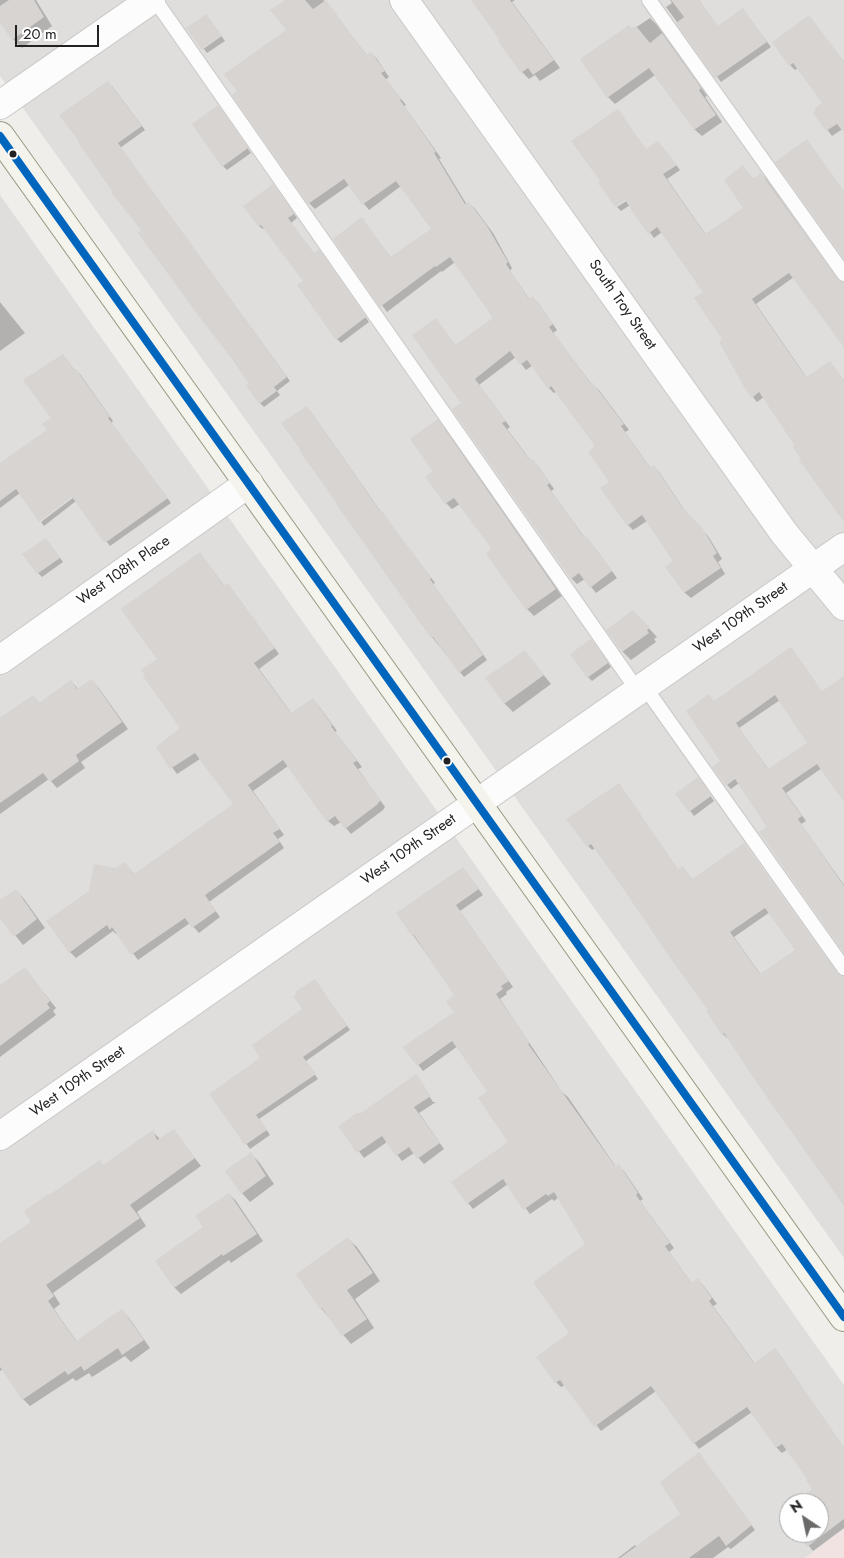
<!DOCTYPE html>
<html>
<head>
<meta charset="utf-8">
<style>
	body { margin:0 }
	#map { position:relative; width:844px; height:1558px; overflow:hidden; background:#f0eeeb; font-family:Jost,sans-serif }
	canvas { display:block }
	.north { position:absolute; left:779px; top:1493px; width:50px; height:50px; box-sizing:border-box; background:#fff; border:1px solid #a7a7a7; border-radius:50%; rotate:326deg; font-size:14px; font-weight:700; line-height:20px; text-align:center; color:#222 }
	.north::after { content:''; display:block; margin:auto; width:18px; height:22px; background:#6a6968; clip-path:polygon(50% 0,100% 100%,50% 72%,0 100%) }
	.scale { position:absolute; left:15px; top:25px; width:84px; height:22px; box-sizing:border-box; border:2px solid #222; border-top:0; padding-left:6px; font-size:15px; line-height:18px; white-space:nowrap; color:#222; -webkit-text-stroke:4px #fff; paint-order:stroke }
</style>
</head>
<body>
<div id="map">
<canvas width="844" height="1558"></canvas>
<div class="north">N</div>
<div class="scale">20 m</div>
</div>
<script>
const context = document.querySelector('canvas').getContext('2d');
context.lineJoin = 'round';
function fillPath(path, color) {
  context.fillStyle = color;
  context.fill(path, 'evenodd');
}
function toPath(rows) {
  const path = new Path2D();
  for (const r of rows) {
    path.moveTo(r[0], r[1]);
    for (let i = 2; i < r.length; i += 2) path.lineTo(r[i], r[i + 1]);
  }
  return path;
}
function trace(path, color, width, dash) {
  context.strokeStyle = color;
  context.lineWidth = width;
  context.lineCap = dash ? 'butt' : 'round';
  context.setLineDash(dash || []);
  context.stroke(path);
}
function drawText(font, color, halo, rows, align = 'center') {
  context.font = font + ' Jost,sans-serif';
  context.lineWidth = 4.5;
  context.setLineDash([]);
  context.textBaseline = 'middle';
  context.strokeStyle = halo;
  context.fillStyle = color;
  for (const [text, x, y, turn = 0] of rows) {
    context.save();
    context.translate(x, y);
    context.rotate((+turn || 0) * Math.PI / 180);
    context.textAlign = isNaN(turn) ? turn : align;
    if (halo) context.strokeText(text, 0, 0);
    context.fillText(text, 0, 0);
    context.restore();
  }
}
fillPath(toPath([
	[0,0,844,0,844,1258,0,76],
	[0,195,844,1385,844,1529,805,1558,0,1558],
	[789,1503,819,1503,819,1533,789,1533]
]), '#dfdedc');
fillPath(toPath([
	[844,1529,844,1558,805,1558]
]), '#f1e3e1');
fillPath(toPath([
	[0,0,36,0,52,26,22,48,13,39,0,21],
	[286,0,323,0,326,2,367,56,371,53,377,59,389,77,385,80,406,105,404,106,441,158,439,159,467,205,469,203,475,209,493,233,512,268,510,271,530,300,538,303,557,330,553,333,592,385,598,389,629,430,625,432,651,469,654,467,659,472,687,514,708,536,722,559,718,562,725,574,691,598,685,593,666,567,675,562,647,521,633,530,628,525,597,446,556,392,554,393,549,388,533,365,526,370,516,357,479,385,510,427,507,429,531,461,532,460,538,466,554,489,551,491,585,538,591,543,617,578,596,593,585,579,577,584,572,579,454,410,463,403,436,320,456,346,494,318,455,262,442,272,441,271,387,312,334,239,361,218,391,258,433,229,401,186,369,210,349,185,315,209,309,203,234,95,239,91,287,31],
	[473,0,515,0,512,2,560,68,540,81,535,75,529,79,522,72,501,40],
	[670,0,699,0,718,27,743,10,771,47,721,82,666,7,672,3],
	[206,15,225,41,207,53,188,28],
	[809,17,844,62,844,128,832,136,815,113,824,103,798,68,795,70,790,65],
	[650,18,657,25,707,96,705,97,722,122,702,136,695,130,655,75,615,104,608,97,632,30],
	[112,86,145,130,120,148,290,381,277,391,280,395,264,407,260,403,250,384,143,231,112,192],
	[221,110,251,153,227,170,223,166],
	[662,147,680,170,667,179,706,235,745,208,743,167,754,180,761,174,766,179,838,281,844,284,844,339,794,277,756,304,807,378,830,362,844,381,844,505,803,459,796,446,764,397,757,402,753,397,724,339,704,293,662,232,654,238,630,205,621,211,617,207,631,198,646,150],
	[276,189,297,218,291,223,314,254,322,255,369,322,341,343,337,339,304,281,265,228,263,229,259,226],
	[0,302,25,333,0,351],
	[63,355,75,371,80,374,113,421,111,423,171,503,110,546,76,501,44,526,41,522,78,494,20,493,0,508,0,464,48,431,52,418],
	[311,412,381,512,435,583,433,584,487,660,464,677,432,637,337,504,339,503],
	[444,427,562,596,534,616,527,609,487,554,493,549,460,504,452,509,446,503,435,471],
	[46,539,63,562,42,577,38,573],
	[200,553,225,587,233,591,279,654,259,669,292,714,313,700,318,705,337,731,335,732,362,767,358,769,385,807,383,810,351,834,341,822,334,826,328,821,288,766,253,791,284,835,278,839,284,848,209,902,220,917,199,933,190,923,138,960,118,933,116,934,113,931,76,958,70,952,90,891,125,863,135,875,235,805,200,759,177,774,157,747,182,728,158,659],
	[641,620,657,637,654,639,656,642,631,660,622,651],
	[595,645,611,667,592,681,588,677],
	[791,649,822,692,844,685,844,791,822,768,786,793,806,821,801,824,844,885,844,947,739,783,731,789,727,785,722,762,715,702],
	[780,700,808,743,769,770,739,728],
	[525,652,551,684,513,712,505,704,487,678],
	[91,680,98,687,128,729,81,762,85,768,57,788,49,779,0,814,0,720,33,696,40,704,71,681,78,689],
	[702,783,714,801,694,816,677,794],
	[568,820,679,870,683,868,693,880,744,844,838,975,844,978,844,1205,729,1037,727,1038,723,1034,710,1010,595,848,592,850,588,846],
	[770,912,796,951,761,975,734,937],
	[463,868,483,895,460,911,513,987,506,992,507,994,500,999,562,1092,568,1097,616,1167,618,1166,624,1171,643,1199,640,1201,674,1248,669,1252,692,1284,698,1280,703,1285,717,1304,713,1306,755,1364,775,1350,780,1355,844,1449,844,1528,813,1551,798,1533,819,1533,819,1503,795,1503,814,1489,809,1479,788,1449,782,1453,777,1448,752,1412,699,1449,656,1391,601,1431,565,1385,561,1387,556,1382,571,1334,587,1245,559,1197,554,1201,552,1199,530,1214,508,1184,473,1209,468,1203,510,1143,489,1091,458,1046,423,1071,405,1047,456,1013,456,995,413,935],
	[16,890,24,899,45,928,23,945,0,916,0,902],
	[25,969,56,1008,53,1011,56,1015,0,1057,0,987],
	[318,985,350,1030,306,1061,318,1079,259,1119,270,1135,250,1149,211,1094,262,1058,304,1009],
	[416,1076,433,1102,436,1102,419,1113,444,1149,424,1164,414,1153,402,1161,387,1142,364,1158,340,1126,362,1114],
	[174,1131,201,1166,137,1212,146,1226,53,1293,60,1304,54,1309,77,1342,122,1311,129,1318,150,1348,131,1362,125,1356,92,1377,89,1373,76,1381,73,1378,30,1406,23,1399,3,1369,0,1371,0,1244,32,1222,104,1166,153,1132,160,1139],
	[251,1154,259,1162,274,1184,250,1202,242,1193],
	[229,1194,236,1201,263,1241,231,1263,229,1260,181,1294,174,1287,205,1228],
	[348,1239,357,1247,380,1281,355,1299,374,1328,351,1344,321,1308],
	[699,1454,755,1530,731,1549,728,1547,713,1558,618,1558,635,1545,637,1547,682,1515],
	[789,1508,789,1521,783,1512]
]), '#0003');
fillPath(toPath([
	[9,0,34,0,44,17,12,40,0,23,0,6],
	[285,0,305,0,313,9,326,0,366,55,371,52,385,71,381,73,402,99,400,100,436,152,434,153,465,204,469,202,487,226,508,262,506,264,529,299,533,296,553,324,549,327,591,384,592,382,624,424,621,426,650,468,654,465,682,507,703,529,717,553,713,556,721,568,684,593,665,567,673,561,642,515,627,526,600,488,609,482,588,452,595,446,551,386,548,389,527,360,520,365,510,351,475,379,506,421,502,423,530,460,533,459,550,483,547,485,584,537,586,536,612,571,590,588,579,573,571,579,452,409,461,403,412,335,436,318,455,345,493,318,450,257,436,267,435,266,380,307,333,239,362,217,390,257,431,229,396,181,362,205,344,179,308,204,232,95,237,91,224,74,286,30,270,10],
	[471,0,510,0,554,60,533,75,528,68,521,73,498,41,500,40],
	[671,0,699,0,718,26,743,8,767,42,715,78,676,23,684,17],
	[206,14,222,36,202,50,186,28],
	[809,15,844,62,844,133,837,124,826,131,813,113,816,109,815,108,822,103,793,63,789,66,772,42],
	[629,25,632,28,636,26,650,43,662,33,701,88,699,90,716,115,694,130,649,68,607,98,580,59],
	[108,81,142,126,118,143,287,377,274,387,277,391,259,404,246,385,249,384,233,360,204,323,138,233,141,230,111,192,112,191,78,142,79,141,59,115],
	[218,105,248,148,222,167,192,124],
	[618,109,646,149,658,141,677,165,663,174,705,234,743,208,724,180,743,165,753,179,761,173,837,279,844,283,844,347,789,273,752,299,806,377,830,361,844,381,844,522,799,460,801,459,793,447,795,446,759,392,752,398,743,385,719,342,722,339,694,298,703,292,657,227,648,234,625,200,615,207,598,183,600,181,571,141],
	[807,139,844,191,844,259,775,162],
	[273,184,294,214,288,218,314,253,319,249,366,317,336,340,297,285,303,281,261,225,258,226,243,206],
	[63,354,74,370,76,369,110,417,108,418,168,498,105,543,72,497,39,522,16,489,0,501,0,463,47,430,42,424,51,418,23,380],
	[307,406,380,511,381,510,431,578,430,579,483,655,459,673,433,637,431,638,336,504,337,503,299,450,300,449,281,423],
	[438,419,556,589,526,610,486,554,491,548,454,498,445,504,425,477,433,471,410,439],
	[46,538,60,558,37,574,22,554],
	[200,552,224,586,228,583,275,648,254,663,291,713,313,698,332,725,331,726,357,761,353,763,381,800,378,803,378,804,345,829,335,816,327,822,283,760,248,785,280,829,273,833,280,842,205,895,216,911,192,928,185,918,131,955,112,927,110,930,107,925,69,953,46,921,89,891,94,864,116,868,125,862,134,874,233,804,195,753,170,769,156,747,180,728,143,676,145,675,141,670,157,659,121,609],
	[633,610,650,628,647,630,649,633,622,652,606,630],
	[591,639,608,663,587,678,570,654],
	[791,647,822,691,844,676,844,802,817,764,782,788,802,816,798,819,844,886,844,953,759,832,767,827,735,779,726,786,712,767,720,761,686,711,709,694,714,701],
	[775,695,807,743,768,769,736,723],
	[525,650,544,675,504,704,485,678],
	[92,679,122,722,76,755,79,761,50,782,43,773,0,803,0,718,33,695,39,703,71,680,77,689],
	[698,777,711,796,689,812,675,794],
	[619,783,678,869,683,866,692,879,744,843,837,973,844,977,844,1206,755,1080,724,1033,722,1035,706,1011,708,1010,673,962,618,881,591,844,587,847,566,819],
	[765,908,795,950,760,974,730,932],
	[463,867,479,889,456,905,509,981,501,986,503,989,496,994,530,1043,528,1044,615,1166,619,1164,638,1193,636,1195,670,1243,665,1246,691,1283,698,1278,712,1298,709,1301,754,1363,775,1348,844,1447,844,1519,807,1547,796,1533,819,1533,819,1503,793,1503,812,1489,806,1480,807,1479,782,1444,776,1448,747,1407,693,1444,651,1386,594,1427,560,1380,555,1383,536,1357,569,1333,533,1282,585,1244,554,1192,548,1196,546,1194,523,1210,503,1179,467,1204,451,1182,508,1142,478,1098,487,1091,452,1041,417,1066,403,1047,454,1012,446,1002,454,995,414,935,412,936,396,913],
	[16,889,37,919,14,937,0,918,0,900],
	[25,967,50,1001,47,1004,50,1008,0,1046,0,985],
	[315,979,347,1026,303,1057,316,1074,256,1115,267,1130,245,1145,209,1094,260,1058,252,1045,302,1009,293,996,297,994,295,992],
	[416,1074,431,1096,414,1107,440,1143,417,1159,409,1147,396,1156,382,1136,357,1153,338,1126,357,1113,361,1113],
	[174,1129,195,1158,130,1205,140,1218,46,1285,54,1296,48,1301,76,1341,122,1309,144,1340,122,1355,118,1348,84,1371,81,1366,68,1375,65,1371,22,1400,0,1367,0,1243,31,1222,24,1211,48,1194,49,1195,100,1160,103,1165,153,1130,157,1140],
	[251,1152,266,1176,241,1194,225,1171],
	[229,1193,257,1234,223,1256,222,1254,174,1288,155,1261,203,1227,195,1216],
	[348,1237,373,1273,347,1290,367,1319,342,1336,322,1308,320,1309,296,1274],
	[699,1452,752,1525,726,1546,719,1536,689,1558,620,1558,680,1514,660,1482]
]), '#d7d4d2');
const service = toPath([
	[155,0,638,691],
	[649,0,844,274],
	[644,686,844,968]
]);
const minor = toPath([
	[404,0,784,533,844,606],
	[0,105,151,0],
	[0,660,249,483],
	[0,1136,844,547]
]);
const secondary = toPath([
	[0,136,844,1317]
]);
trace(service, '#c9c8c7', 16);
trace(minor, '#c9c8c7', 30);
trace(secondary, '#999a82', 30);
trace(service, '#fdfcfc', 14);
trace(minor, '#fdfcfc', 28);
trace(secondary, '#f4f4ed', 28);
trace(toPath([
	[0,136,844,1317]
]), '#0065bd', 8);
for (const [x, y, r, color] of [
	[13,154,4.5,"#222"],
	[447,761,4.5,"#222"]
]) {
  const dot = new Path2D();
  dot.arc(x, y, r, 0, 2 * Math.PI);
  context.fillStyle = color;
  context.fill(dot);
  trace(dot, '#fff', 2);
}
drawText('15px', '#222', '#fff', [
	["South Troy Street",622,305,55],
	["West 108th Place",124,571,-35],
	["West 109th Street",741,618,-35],
	["West 109th Street",409,850,-35],
	["West 109th Street",78,1082,-35]
]);
</script>
</body>
</html>
